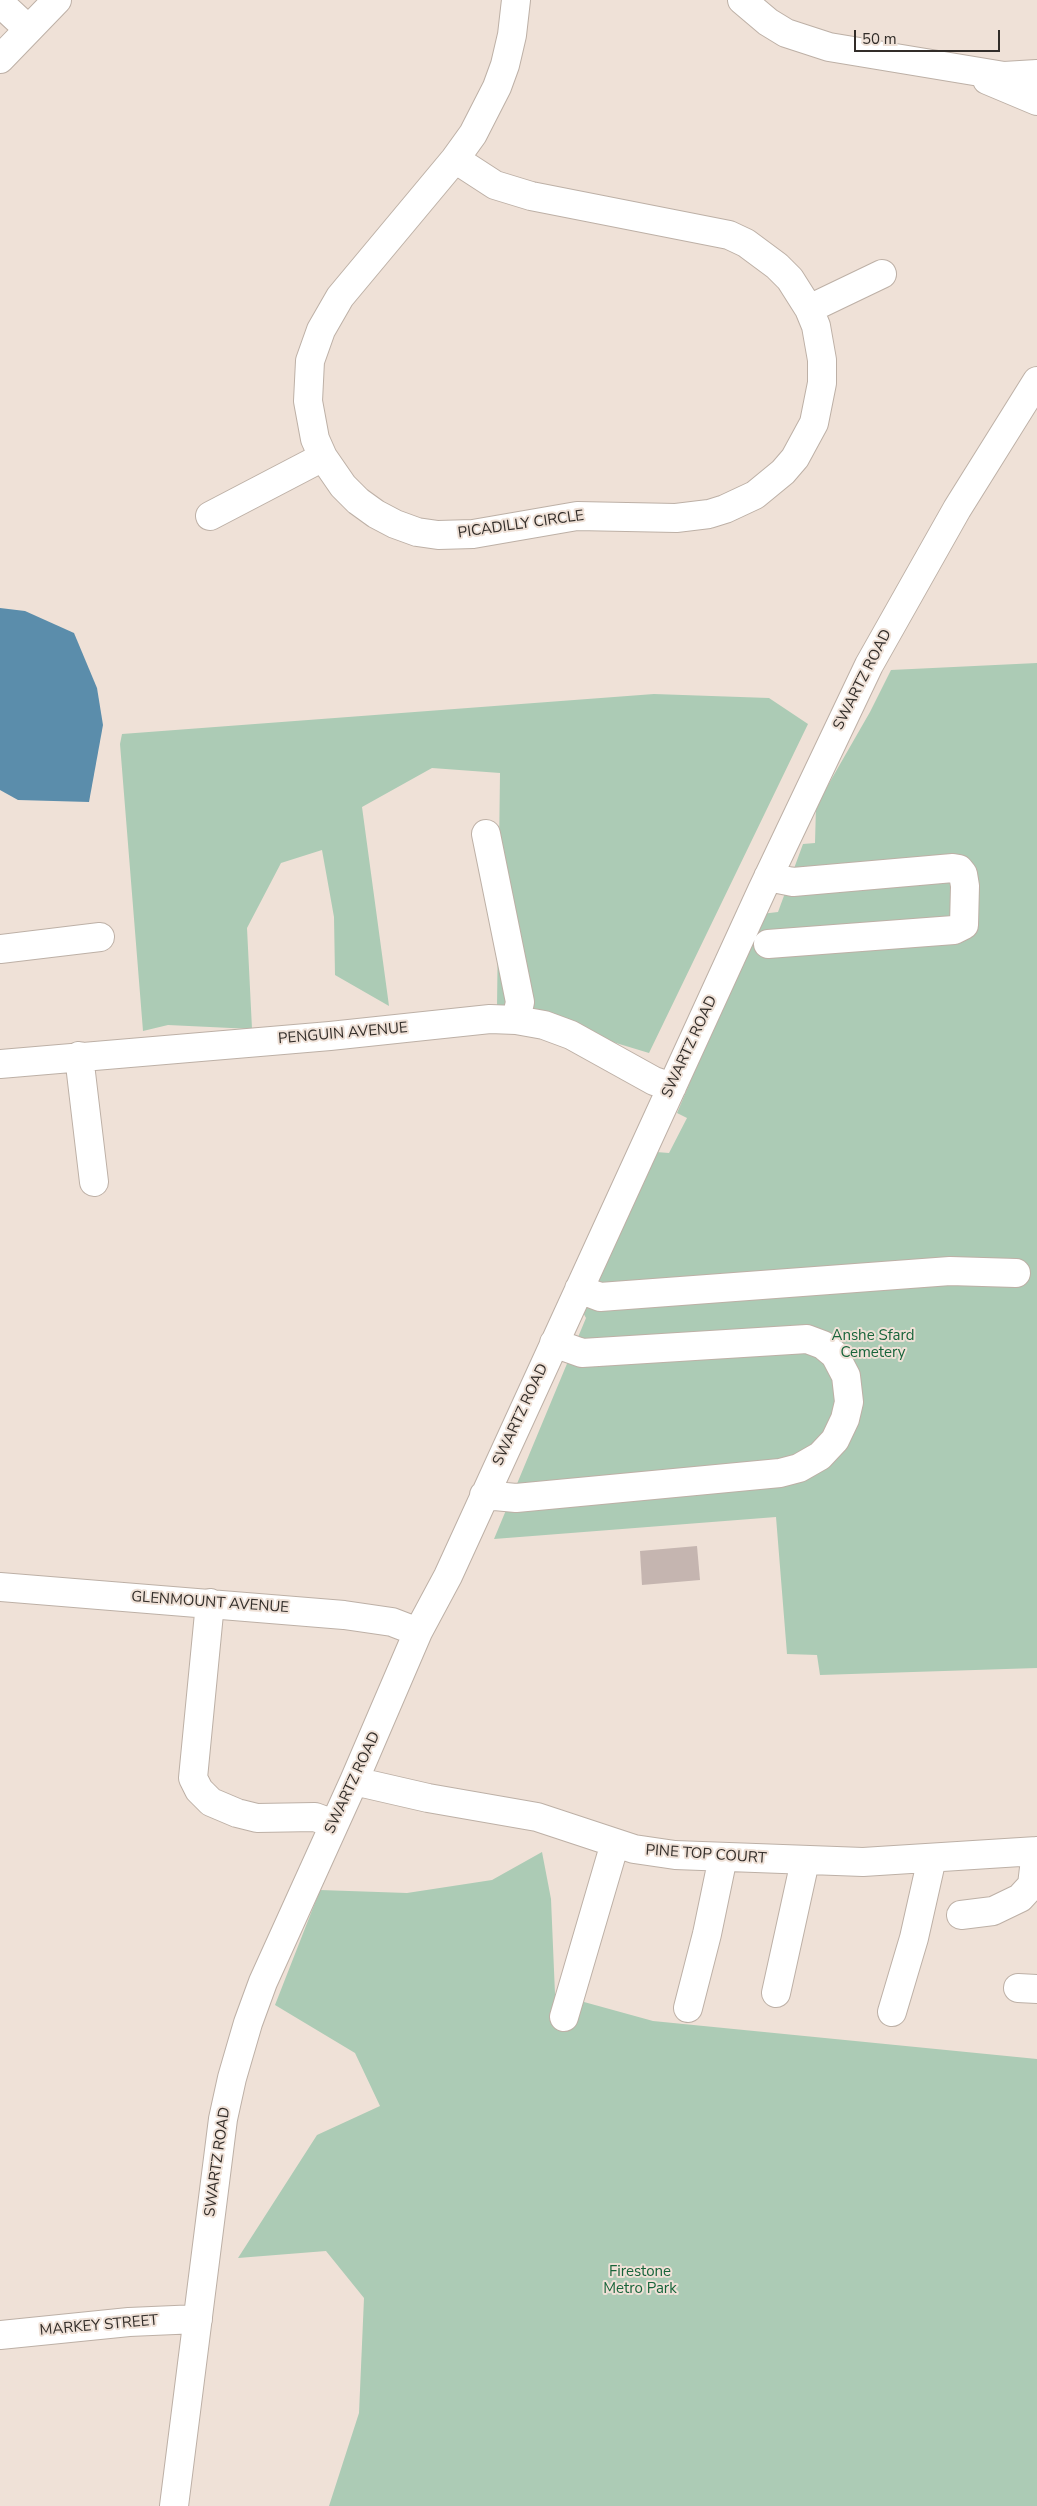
<!DOCTYPE html>
<html>
<head>
<meta charset="utf-8">
<style>
	body { margin:0 }
	#map { position:relative; width:1037px; height:2506px; overflow:hidden; background:#efe1d7; font-family:"Nunito Sans",sans-serif }
	canvas { display:block }
	.scale { position:absolute; left:854px; top:30px; width:146px; height:22px; box-sizing:border-box; border:2px solid #322d29; border-top:0; padding-left:6px; font-size:15px; line-height:18px; white-space:nowrap; color:#322d29; -webkit-text-stroke:4px #efe1d7; paint-order:stroke }
</style>
</head>
<body>
<div id="map">
<canvas width="1037" height="2506"></canvas>
<div class="scale">50 m</div>
</div>
<script>
const context = document.querySelector('canvas').getContext('2d');
context.lineJoin = 'round';
function fillPath(path, color) {
  context.fillStyle = color;
  context.fill(path, 'evenodd');
}
function toPath(rows) {
  const path = new Path2D();
  for (const r of rows) {
    path.moveTo(r[0], r[1]);
    for (let i = 2; i < r.length; i += 2) path.lineTo(r[i], r[i + 1]);
  }
  return path;
}
function trace(path, color, width, dash) {
  context.strokeStyle = color;
  context.lineWidth = width;
  context.lineCap = dash ? 'butt' : 'round';
  context.setLineDash(dash || []);
  context.stroke(path);
}
function drawText(font, color, halo, rows, align = 'center') {
  context.font = font + ' "Nunito Sans",sans-serif';
  context.lineWidth = 4;
  context.setLineDash([]);
  context.textBaseline = 'middle';
  context.strokeStyle = halo;
  context.fillStyle = color;
  for (const [text, x, y, turn = 0] of rows) {
    context.save();
    context.translate(x, y);
    context.rotate((+turn || 0) * Math.PI / 180);
    context.textAlign = isNaN(turn) ? turn : align;
    if (halo) context.strokeText(text, 0, 0);
    context.fillText(text, 0, 0);
    context.restore();
  }
}
fillPath(toPath([
	[1037,663,1037,1668,820,1675,817,1655,787,1654,776,1517,494,1539,586,1318,581,1309,656,1152,669,1153,687,1118,677,1113,761,914,778,912,803,844,815,843,816,806,870,712,891,670],
	[654,694,769,698,808,724,649,1053,497,1007,500,773,432,768,362,807,389,1006,335,975,334,917,322,850,281,863,247,928,252,1029,168,1025,143,1031,120,744,122,734],
	[542,1852,551,1899,555,1994,653,2021,1037,2059,1037,2506,329,2506,359,2413,364,2298,326,2251,238,2258,317,2135,380,2106,355,2053,275,2005,320,1890,407,1893,492,1880]
]), '#accbb5');
fillPath(toPath([
	[0,608,25,611,74,633,97,688,103,725,89,802,18,800,0,790]
]), '#5b8dab');
fillPath(toPath([
	[697,1546,700,1580,642,1585,640,1551]
]), '#c5b5b0');
const minor = toPath([
	[742,0,768,22,786,33,829,47,1004,76,1037,74],
	[0,3,28,29],
	[0,59,57,0],
	[987,80,1037,101],
	[455,159,495,185,531,196,729,235,746,243,777,266,790,279,809,309,816,326,822,360,822,383,814,423,795,458,783,472,755,495,725,509,709,514,676,518,577,516,473,534,438,535,417,532,395,524,376,514,358,501,343,486,323,457,315,439,308,401,310,361,321,330,340,297,455,159,473,134,497,87,505,65,512,35,516,0],
	[809,309,882,274],
	[210,516,323,457],
	[486,834,520,1002,516,1020],
	[768,944,954,930,964,925,965,886,963,874,959,869,953,868,793,882,768,877],
	[0,949,100,937],
	[79,1056,94,1182],
	[0,1064,330,1036,490,1019,516,1020,544,1025,571,1035,654,1081,672,1087],
	[579,1289,600,1297,950,1271,1016,1273],
	[484,1495,516,1498,780,1473,799,1468,820,1456,835,1440,845,1419,849,1402,846,1376,835,1355,823,1345,807,1339,582,1353,554,1343],
	[0,1587,344,1615,392,1622,418,1632],
	[210,1603,193,1778,199,1790,211,1802,237,1813,257,1818,315,1817,334,1824],
	[354,1781,428,1798,537,1817,634,1849,675,1855,863,1862,1037,1851],
	[961,1915,993,1911,1020,1898,1032,1885,1036,1851],
	[1018,1988,1037,1989],
	[776,1993,805,1861],
	[688,2008,707,1934,723,1857],
	[892,2012,914,1938,932,1858],
	[564,2017,615,1843],
	[0,2335,129,2322,198,2319],
	[174,2506,223,2119,232,2078,248,2023,263,1982,354,1781,418,1632,448,1576,762,890,869,665,957,509,1037,381]
]);
trace(minor, '#bdb0a6', 30);
trace(minor, '#fff', 28);
drawText('15px', '#322d29', '#efe1d7', [
	["PICADILLY CIRCLE",521,525,-8],
	["SWARTZ ROAD",863,680,-63],
	["PENGUIN AVENUE",343,1034,-5],
	["SWARTZ ROAD",690,1047,-65],
	["SWARTZ ROAD",521,1415,-65],
	["GLENMOUNT AVENUE",210,1603,4],
	["SWARTZ ROAD",353,1783,-65],
	["PINE TOP COURT",706,1855,4],
	["SWARTZ ROAD",218,2162,-82],
	["MARKEY STREET",99,2326,-5]
]);
drawText('15px', '#17643a', '#efe1d7', [
	["Anshe Sfard",873,1336],
	["Cemetery",873,1353],
	["Firestone",640,2272],
	["Metro Park",640,2289]
]);
</script>
</body>
</html>
